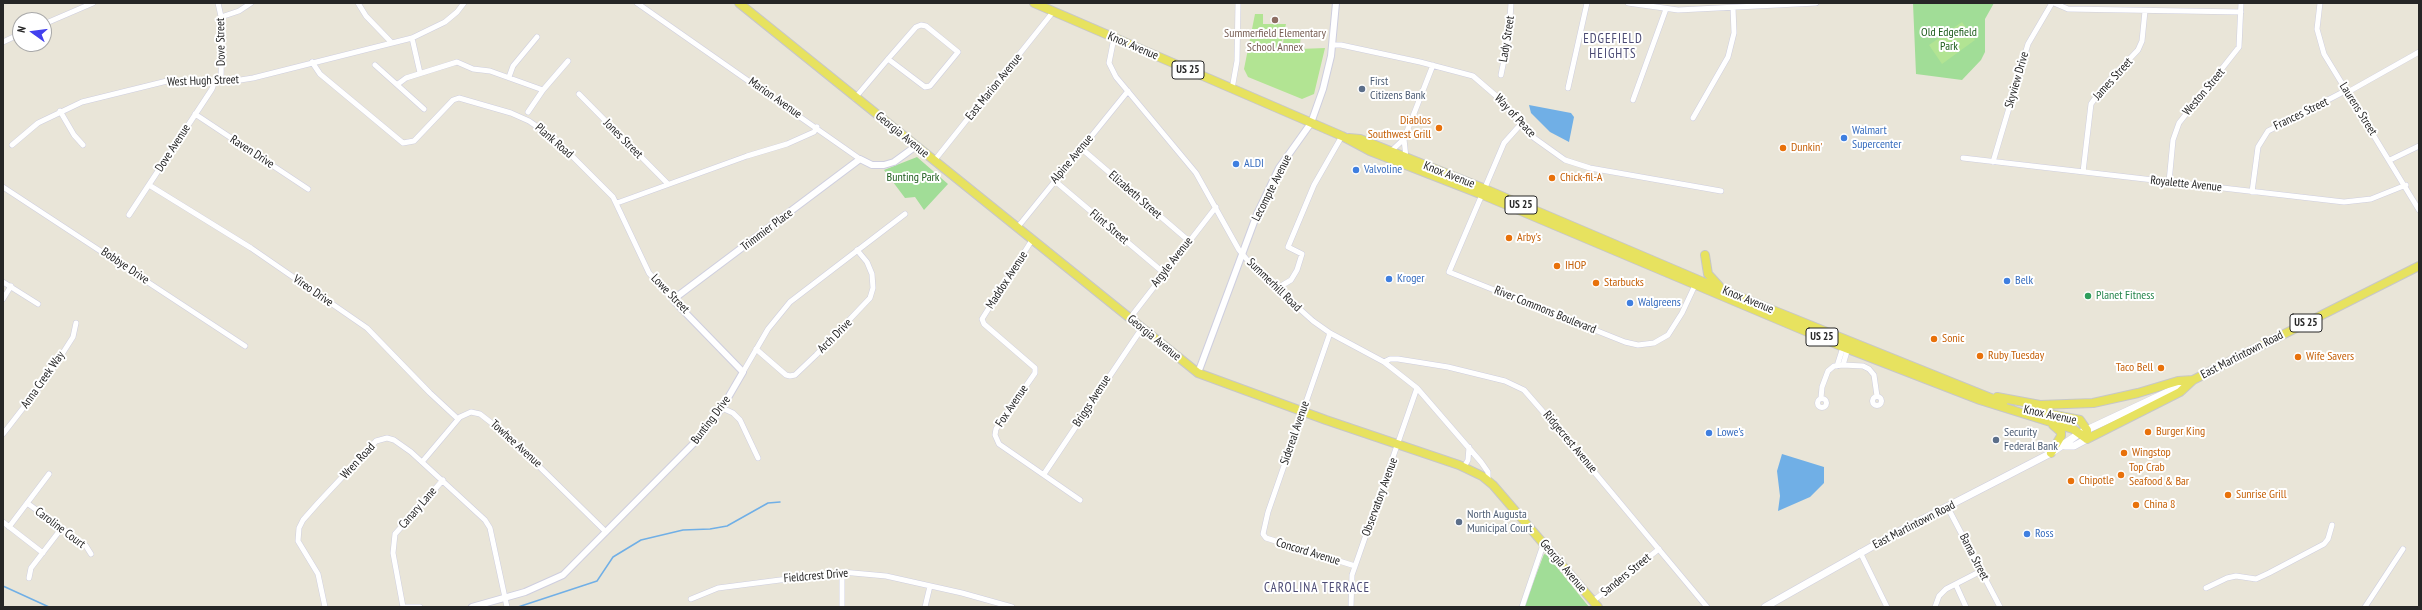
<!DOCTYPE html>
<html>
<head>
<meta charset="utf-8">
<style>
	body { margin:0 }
	#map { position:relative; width:2422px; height:610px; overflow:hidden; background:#e9e5d8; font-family:"PT Sans Narrow",sans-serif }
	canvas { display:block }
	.frame { position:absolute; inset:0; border:4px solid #262626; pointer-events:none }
	.north { position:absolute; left:12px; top:12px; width:40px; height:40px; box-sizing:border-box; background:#fff; border:1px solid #a8a8a8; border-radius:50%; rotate:284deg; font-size:11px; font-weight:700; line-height:16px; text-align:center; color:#262626 }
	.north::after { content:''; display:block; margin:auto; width:14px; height:18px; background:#4240ee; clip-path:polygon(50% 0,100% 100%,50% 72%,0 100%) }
</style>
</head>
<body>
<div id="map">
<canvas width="2422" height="610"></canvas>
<div class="frame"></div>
<div class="north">N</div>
</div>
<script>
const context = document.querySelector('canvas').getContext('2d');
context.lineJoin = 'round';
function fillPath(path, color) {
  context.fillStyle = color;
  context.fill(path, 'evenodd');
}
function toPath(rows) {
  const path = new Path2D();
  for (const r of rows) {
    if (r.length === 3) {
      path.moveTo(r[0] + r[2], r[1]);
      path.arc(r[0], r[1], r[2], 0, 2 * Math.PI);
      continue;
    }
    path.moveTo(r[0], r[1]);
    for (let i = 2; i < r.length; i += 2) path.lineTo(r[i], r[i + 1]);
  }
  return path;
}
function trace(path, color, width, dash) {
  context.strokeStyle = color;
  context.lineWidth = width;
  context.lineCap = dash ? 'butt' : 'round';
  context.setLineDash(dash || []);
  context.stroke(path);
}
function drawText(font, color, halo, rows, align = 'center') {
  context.font = font + ' "PT Sans Narrow",sans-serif';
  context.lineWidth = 4;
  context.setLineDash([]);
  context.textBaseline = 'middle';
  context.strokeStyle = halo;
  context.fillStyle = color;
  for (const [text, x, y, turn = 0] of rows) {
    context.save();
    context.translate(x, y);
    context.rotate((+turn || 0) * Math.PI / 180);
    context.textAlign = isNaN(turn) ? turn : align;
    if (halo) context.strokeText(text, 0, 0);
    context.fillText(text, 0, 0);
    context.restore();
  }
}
fillPath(toPath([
	[1913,3,1994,3,1985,19,1985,52,1981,60,1962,80,1916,74],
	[917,157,948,184,924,210,915,197,905,198,884,170],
	[1544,554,1547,555,1589,607,1524,607]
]), '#a1dd97');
fillPath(toPath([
	[1255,14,1263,14,1263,24,1286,24,1281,45,1299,46,1299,49,1325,48,1314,94,1302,99,1248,77,1244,69],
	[1962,22,1975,40,1942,64,1929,45],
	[1284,33,1301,34,1300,45,1283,44]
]), '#b2e493');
fillPath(toPath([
	[1529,105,1571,113,1574,117,1569,142,1550,132,1531,113],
	[1782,454,1824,467,1824,483,1810,497,1778,511,1780,496,1777,471]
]), '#70afe6');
trace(toPath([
	[3,3,4,3],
	[3,586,49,607],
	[518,607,597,581,613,557,641,540,683,530,710,529,727,526,768,503,780,502]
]), '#70afe6', 1.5);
const minor = toPath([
	[218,3,222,21,221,81],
	[358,3,366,16,392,43],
	[637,3,860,159],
	[1628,3,1678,10,1816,3],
	[2054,3,2068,9,2241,12],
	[2320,3,2317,29,2324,54,2419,210],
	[221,17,239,11,251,3],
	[44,24,93,3],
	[412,38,420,73],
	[1114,38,1109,63,1116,77,1196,173,1239,250,1254,268,1313,321,1330,333,1384,362,1417,388,1481,462,1488,472,1488,481],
	[3,42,20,34],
	[1332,45,1341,45,1420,62,1473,76,1502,101,1530,135,1565,160,1590,168,1721,191],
	[312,62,320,74,403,143,414,141,453,100,459,98,511,113,529,121,555,139,613,197,649,273,674,301],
	[375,65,424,109],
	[1501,75,1509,35,1511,3],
	[509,77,513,66,537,37],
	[398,84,406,78,457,62,473,69,490,71,543,90],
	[1568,88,1587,3],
	[1232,89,1237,61,1238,3],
	[2348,92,2419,52],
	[579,94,668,184],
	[855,98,888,59,916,27,921,25,926,26,958,52,930,86,925,87,888,59],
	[1633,100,1666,9],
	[60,111,74,135,83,145],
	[528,112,543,90,568,61],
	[195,114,308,189],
	[1693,118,1728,57,1734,33,1733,8],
	[1521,124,1504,143,1449,272,1625,342,1638,345,1654,343,1668,335,1682,313,1696,283],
	[1404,139,1406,158],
	[12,145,38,123,82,102,167,81,234,81,253,78,412,38,445,22,457,12,464,3],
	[1082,149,1189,241],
	[1390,152,1404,139,1433,65],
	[1963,158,2344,202,2371,199,2406,185],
	[2390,160,2419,146],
	[934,161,1053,12],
	[1993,162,2028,44,2052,3],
	[2083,172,2091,104,2103,87,2138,50,2142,41,2145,11],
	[1055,181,1164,273],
	[2169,182,2173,140,2179,123,2239,47,2241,3],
	[149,185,251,248,367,328,430,393,458,419],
	[3,187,245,346],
	[2252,192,2258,147,2268,131,2347,90],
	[617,203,747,156,787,144,814,132,817,127],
	[129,215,212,89,215,81],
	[1017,228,1128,91],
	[1032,240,982,319,984,324,1035,368,1035,373,996,429,995,435,999,444,1080,500],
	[3,282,38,304],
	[1276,289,1291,280,1297,270,1302,254,1288,247,1314,185,1342,136],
	[3,299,11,286],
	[1130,318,1216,207],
	[1330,333,1268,512,1263,534,1266,538,1355,566],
	[756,349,786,375,790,376,795,375,816,355,870,298,873,288,872,274,867,262,857,250],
	[1384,362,1390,359,1398,359,1448,367,1505,381,1524,390,1565,437,1707,607],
	[1843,365,1848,348],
	[1837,366,1844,344],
	[743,372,768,329,790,302,905,214],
	[1877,401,4.5],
	[1821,398,1822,387,1828,371,1834,366,1843,365,1863,366,1869,369,1874,375,1877,396],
	[1822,403,4.5],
	[722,408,733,413,740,420,758,458],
	[3,434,48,376,73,337,76,323],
	[422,462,460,417,471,412,480,414,507,435,606,532],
	[1464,467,1468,460,1469,447],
	[1044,474,1142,328],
	[27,503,86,546,91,554],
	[1948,508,2000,607],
	[3,522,43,553],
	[9,527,49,474],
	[1860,552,1887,607],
	[29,578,31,568,61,529],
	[1956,585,1966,607],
	[2206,588,2227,578,2236,576,2256,579,2269,573,2324,544,2328,539,2332,525],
	[691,599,718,588,842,572,886,576,962,593,1012,607],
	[1593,601,1659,549],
	[325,607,318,574,298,541,299,528,303,520,318,503,376,441,387,438,394,440,411,452,485,520,490,528,507,607],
	[403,607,393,553,395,534,443,480],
	[405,607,420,607],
	[842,607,842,572],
	[925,607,930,586],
	[1351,607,1352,575,1417,388],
	[1522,607,1544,542],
	[1935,607,1939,596,1946,589,1981,571],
	[2365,607,2403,549]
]);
const tertiary = toPath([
	[1198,373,1257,214,1279,168,1311,123,1323,89,1331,56,1336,3],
	[472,607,525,592,563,575,699,438,722,408,743,372,674,301,679,295,860,159,872,165,884,165,894,162,916,146]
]);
const secondary = toPath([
	[2065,446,2074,446,2087,439],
	[1765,607,1896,533,2051,453,2080,433,2189,382]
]);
const primary = toPath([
	[739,3,1198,373,1326,420,1459,465,1482,476,1493,485,1598,607],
	[1034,3,1342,136,1370,151,1483,195,1843,347,1980,400,2073,429,2087,439],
	[1349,138,1360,139,1485,189,1708,284,2003,403],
	[1705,255,1708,274,1719,286],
	[1997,397,2040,405,2093,403,2138,393,2178,381,2193,380],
	[2029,410,2080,420,2087,430,2087,439],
	[2087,439,2180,392,2193,380,2419,266],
	[2051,453,2061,436,2061,432,2053,425]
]);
trace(minor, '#cecedf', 6);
trace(tertiary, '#cecedf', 8);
trace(secondary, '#cecedf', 8);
trace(primary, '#c7c7c7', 10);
trace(minor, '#fff', 5);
trace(tertiary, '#fff', 6);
trace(secondary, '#fff', 7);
trace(primary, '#e7e25f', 8);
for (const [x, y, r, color] of [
	[1275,20,4,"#8d6e63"],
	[1362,89,4,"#5c6f8a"],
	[1439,128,4,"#e8710a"],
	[1844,138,4,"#3f7fe0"],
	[1783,148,4,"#e8710a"],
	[1236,164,4,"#3f7fe0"],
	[1356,170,4,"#3f7fe0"],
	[1552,178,4,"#e8710a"],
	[1509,238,4,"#e8710a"],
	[1557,266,4,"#e8710a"],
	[1389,279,4,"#3f7fe0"],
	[2007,281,4,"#3f7fe0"],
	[1596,283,4,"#e8710a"],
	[2088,296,4,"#2e9e5b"],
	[1630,303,4,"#3f7fe0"],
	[1934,339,4,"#e8710a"],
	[1980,356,4,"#e8710a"],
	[2298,357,4,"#e8710a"],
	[2161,368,4,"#e8710a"],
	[2148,432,4,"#e8710a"],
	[1709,433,4,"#3f7fe0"],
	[1996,440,4,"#5c6f8a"],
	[2124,453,4,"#e8710a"],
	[2121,475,4,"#e8710a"],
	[2071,481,4,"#e8710a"],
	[2228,495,4,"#e8710a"],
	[2136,505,4,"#e8710a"],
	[1459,522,4,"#5c6f8a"],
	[2027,534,4,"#3f7fe0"]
]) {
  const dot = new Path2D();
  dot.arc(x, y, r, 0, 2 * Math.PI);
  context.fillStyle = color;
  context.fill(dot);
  trace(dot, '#fff', 1.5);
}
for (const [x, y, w] of [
	[1188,70,32],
	[1521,205,32],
	[2306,323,32],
	[1822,337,32]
]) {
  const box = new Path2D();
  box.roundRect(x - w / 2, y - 9, w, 18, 3);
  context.fillStyle = '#fff';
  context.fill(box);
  trace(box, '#262626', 1);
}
drawText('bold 11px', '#262626', null, [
	["US 25",1188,70],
	["US 25",1521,205],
	["US 25",2306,323],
	["US 25",1822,337]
]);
drawText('12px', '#1e5d1d', '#fff', [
	["Old Edgefield",1949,33],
	["Park",1949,47],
	["Bunting Park",913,178]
]);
drawText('12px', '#785e54', '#fff', [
	["Summerfield Elementary",1275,34],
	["School Annex",1275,48]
]);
drawText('12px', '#262626', '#fff', [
	["Lady Street",1507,39,-81],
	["Dove Street",221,42,-91],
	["Knox Avenue",1133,46,23],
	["James Street",2113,79,-48],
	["Skyview Drive",2017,80,-74],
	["West Hugh Street",203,81,-2],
	["East Marion Avenue",994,87,-51],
	["Weston Street",2204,92,-50],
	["Marion Avenue",775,98,35],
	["Laurens Street",2358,109,58],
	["Frances Street",2301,114,-26],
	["Way of Peace",1515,116,47],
	["Georgia Avenue",902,135,39],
	["Jones Street",623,139,45],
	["Plank Road",554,141,41],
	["Dove Avenue",173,148,-57],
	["Raven Drive",252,152,33],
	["Alpine Avenue",1072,159,-50],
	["Knox Avenue",1449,175,21],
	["Royalette Avenue",2186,184,6],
	["Lecompte Avenue",1272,188,-63],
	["Elizabeth Street",1135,195,41],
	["Flint Street",1109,227,40],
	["Trimmier Place",767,230,-37],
	["Argyle Avenue",1172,262,-52],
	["Bobbye Drive",125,266,34],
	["Maddox Avenue",1007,280,-57],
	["Summerhill Road",1274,285,44],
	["Vireo Drive",313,291,35],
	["Lowe Street",670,294,46],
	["Knox Avenue",1748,300,22],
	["River Commons Boulevard",1545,310,22],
	["Arch Drive",835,336,-45],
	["Georgia Avenue",1154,338,39],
	["East Martintown Road",2242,355,-27],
	["Anna Creek Way",43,380,-55],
	["Briggs Avenue",1092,401,-57],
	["Fox Avenue",1012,406,-56],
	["Knox Avenue",2050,415,12],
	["Bunting Drive",711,420,-53],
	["Sidereal Avenue",1295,433,-71],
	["Ridgecrest Avenue",1570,442,50],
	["Towhee Avenue",516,444,42],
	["Wren Road",358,461,-47],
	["Observatory Avenue",1380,497,-70],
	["Canary Lane",418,508,-49],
	["East Martintown Road",1914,525,-27],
	["Caroline Court",60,528,37],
	["Concord Avenue",1308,552,17],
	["Bama Street",1974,557,63],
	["Georgia Avenue",1563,566,50],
	["Sanders Street",1626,575,-39],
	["Fieldcrest Drive",816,576,-5]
]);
drawText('12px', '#4e5e75', '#fff', [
	["First",1370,82],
	["Citizens Bank",1370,96],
	["Security",2004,433],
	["Federal Bank",2004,447],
	["North Augusta",1467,515],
	["Municipal Court",1467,529]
], 'left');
drawText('12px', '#c56008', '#fff', [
	["Diablos",1431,121,"right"],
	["Southwest Grill",1431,135,"right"],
	["Dunkin'",1791,148],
	["Chick-fil-A",1560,178],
	["Arby's",1517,238],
	["IHOP",1565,266],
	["Starbucks",1604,283],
	["Sonic",1942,339],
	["Ruby Tuesday",1988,356],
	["Wife Savers",2306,357],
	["Taco Bell",2153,368,"right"],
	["Burger King",2156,432],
	["Wingstop",2132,453],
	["Top Crab",2129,468],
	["Seafood & Bar",2129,482],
	["Chipotle",2079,481],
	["Sunrise Grill",2236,495],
	["China 8",2144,505]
], 'left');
drawText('12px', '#366cbe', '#fff', [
	["Walmart",1852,131],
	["Supercenter",1852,145],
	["ALDI",1244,164],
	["Valvoline",1364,170],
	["Kroger",1397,279],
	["Belk",2015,281],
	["Walgreens",1638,303],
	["Lowe's",1717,433],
	["Ross",2035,534]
], 'left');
drawText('12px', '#27864d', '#fff', [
	["Planet Fitness",2096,296]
], 'left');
context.letterSpacing = '1px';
drawText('13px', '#4b4a74', '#fff', [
	["EDGEFIELD",1613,39],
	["HEIGHTS",1613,54],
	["CAROLINA TERRACE",1317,588]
]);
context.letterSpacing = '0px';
</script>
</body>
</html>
